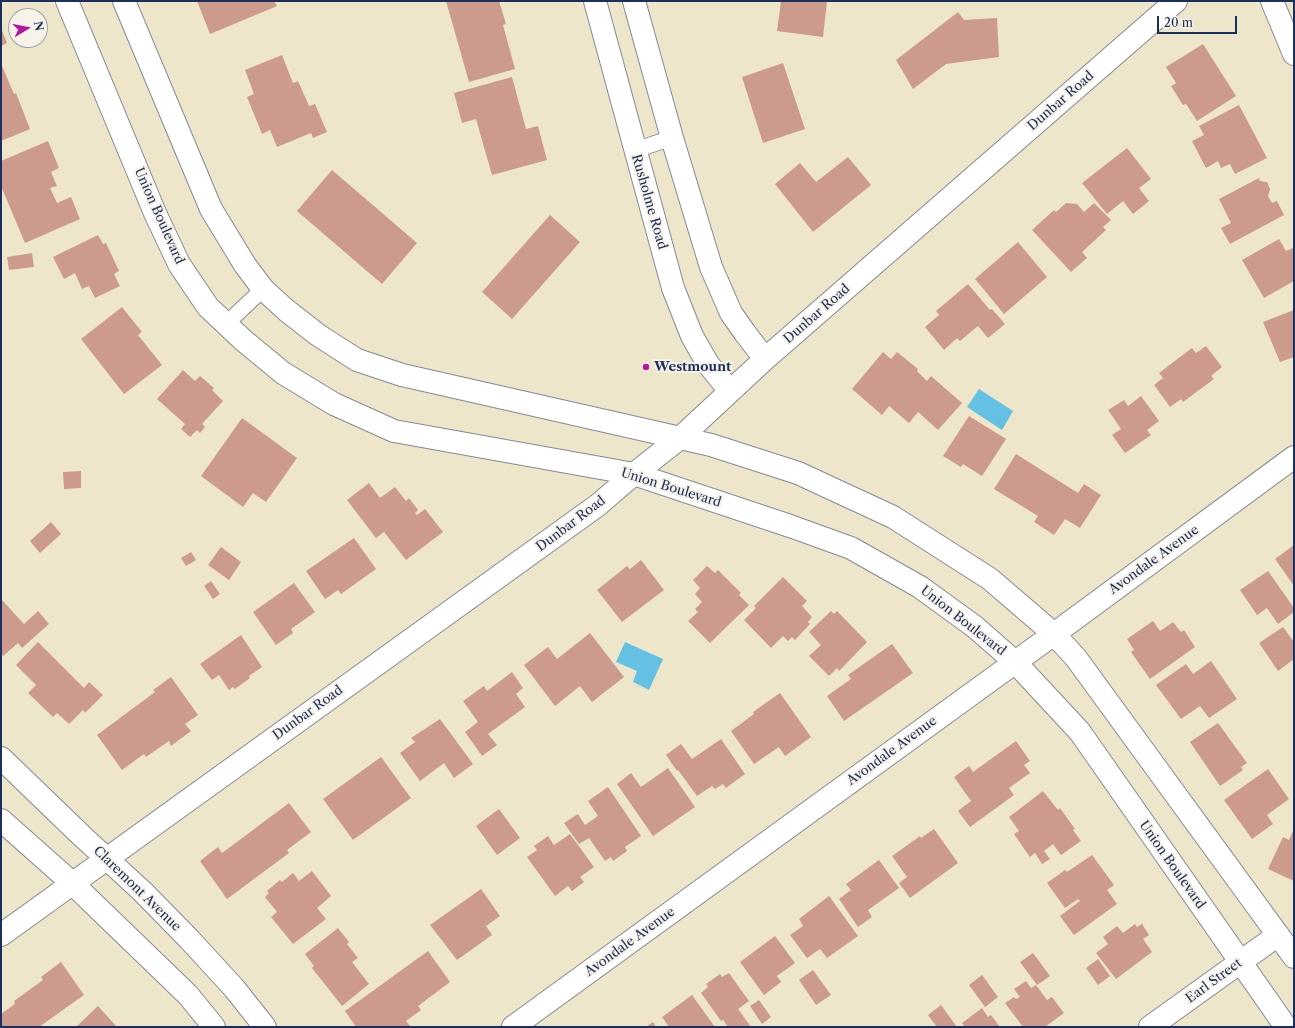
<!DOCTYPE html>
<html>
<head>
<meta charset="utf-8">
<style>
	body { margin:0 }
	#map { position:relative; width:1295px; height:1028px; overflow:hidden; background:#ede6ca; font-family:"Libre Caslon Text",serif }
	canvas { display:block }
	.frame { position:absolute; inset:0; border:2px solid #1b2f5e; pointer-events:none }
	.north { position:absolute; left:8px; top:8px; width:40px; height:40px; box-sizing:border-box; background:#f7f3e8; border:1px solid #9fa5b1; border-radius:50%; rotate:80deg; font-size:11px; font-weight:700; line-height:16px; text-align:center; color:#1b2f5e }
	.north::after { content:''; display:block; margin:auto; width:14px; height:18px; background:#b5179e; clip-path:polygon(50% 0,100% 100%,50% 72%,0 100%) }
	.scale { position:absolute; left:1157px; top:16px; width:80px; height:18px; box-sizing:border-box; border:2px solid #1b2f5e; border-top:0; padding-left:5px; font-size:12px; line-height:14px; white-space:nowrap; color:#1b2f5e; -webkit-text-stroke:3px #f7f3e8; paint-order:stroke }
</style>
</head>
<body>
<div id="map">
<canvas width="1295" height="1028"></canvas>
<div class="frame"></div>
<div class="north">N</div>
<div class="scale">20 m</div>
</div>
<script>
const context = document.querySelector('canvas').getContext('2d');
context.lineJoin = 'round';
function fillPath(path, color) {
  context.fillStyle = color;
  context.fill(path, 'evenodd');
}
function toPath(rows) {
  const path = new Path2D();
  for (const r of rows) {
    path.moveTo(r[0], r[1]);
    for (let i = 2; i < r.length; i += 2) path.lineTo(r[i], r[i + 1]);
  }
  return path;
}
function trace(path, color, width, dash) {
  context.strokeStyle = color;
  context.lineWidth = width;
  context.lineCap = dash ? 'butt' : 'round';
  context.setLineDash(dash || []);
  context.stroke(path);
}
function drawText(font, color, halo, rows, align = 'center') {
  context.font = font + ' "Libre Caslon Text",serif';
  context.lineWidth = 4;
  context.setLineDash([]);
  context.textBaseline = 'middle';
  context.strokeStyle = halo;
  context.fillStyle = color;
  for (const [text, x, y, turn = 0] of rows) {
    context.save();
    context.translate(x, y);
    context.rotate((+turn || 0) * Math.PI / 180);
    context.textAlign = isNaN(turn) ? turn : align;
    if (halo) context.strokeText(text, 0, 0);
    context.fillText(text, 0, 0);
    context.restore();
  }
}
fillPath(toPath([
	[979,389,1013,411,1002,430,967,407],
	[625,642,663,659,649,690,633,682,637,671,616,662]
]), '#65c1e3');
fillPath(toPath([
	[197,1,274,1,277,6,210,34],
	[446,1,499,1,506,24,503,25,515,69,469,82],
	[781,1,827,1,823,37,777,31],
	[958,12,964,20,997,18,999,57,946,64,913,89,896,60],
	[1,28,7,43,1,46],
	[1203,44,1236,96,1197,121,1186,104,1183,105,1171,86,1176,83,1166,67],
	[282,55,293,83,298,81,309,106,315,104,327,132,313,138,311,133,277,147,270,130,262,134,247,97,254,94,245,70],
	[783,63,805,129,763,143,742,77],
	[1,66,2,66,14,94,16,93,30,129,1,141],
	[512,77,526,129,538,126,547,160,492,175,476,119,462,123,454,93],
	[1239,105,1267,158,1235,174,1230,164,1221,168,1218,161,1206,168,1192,141,1204,135,1199,126],
	[48,141,59,168,51,172,57,186,50,188,57,203,71,197,80,219,25,243,1,186,1,161],
	[1127,148,1151,179,1139,188,1149,201,1133,214,1123,201,1107,214,1082,183],
	[848,157,871,185,813,232,775,184,800,163,816,182],
	[332,170,417,243,382,284,297,211],
	[1259,178,1260,181,1267,182,1270,189,1268,196,1272,203,1277,201,1284,215,1230,244,1221,228,1231,223,1219,199],
	[1066,203,1077,204,1084,212,1094,203,1111,220,1103,227,1106,230,1082,252,1087,258,1071,272,1032,230,1054,210,1056,212],
	[550,215,580,242,512,319,482,292],
	[98,235,103,244,106,243,119,271,114,274,120,286,95,298,89,286,82,289,75,273,64,279,53,257],
	[1279,239,1286,251,1293,248,1294,250,1294,281,1264,298,1242,260],
	[1018,242,1047,277,1004,314,975,279],
	[32,253,34,267,9,270,7,257],
	[968,284,990,310,992,309,1005,324,988,338,978,326,960,341,957,338,944,350,925,327,939,315,936,311],
	[122,307,142,332,138,335,162,365,124,394,81,339],
	[1294,310,1294,357,1280,362,1263,322],
	[1206,346,1222,367,1211,376,1214,379,1183,402,1181,399,1170,407,1154,385,1163,378,1159,373,1192,348,1196,353],
	[883,352,891,359,897,352,918,369,917,371,927,381,931,376,962,403,938,430,918,412,909,423,889,406,882,415,852,389],
	[183,370,195,381,200,376,214,388,212,390,223,401,202,424,205,427,200,433,197,430,190,437,181,429,185,424,157,399],
	[1141,396,1159,421,1147,430,1151,435,1125,453,1112,435,1121,429,1108,410,1124,400,1128,406],
	[969,416,1006,439,982,476,963,464,961,467,943,456],
	[242,418,297,458,266,502,253,493,243,507,201,476],
	[1016,454,1078,493,1084,484,1101,495,1080,528,1065,519,1054,535,1034,522,1038,516,994,489],
	[81,471,81,488,64,489,63,472],
	[369,483,380,498,395,487,406,501,409,498,418,510,415,513,417,515,425,509,443,532,406,560,384,532,376,538,347,500],
	[51,522,61,534,40,553,30,541],
	[354,538,376,569,341,594,338,590,325,599,306,571],
	[1294,545,1294,586,1275,559],
	[221,547,241,562,229,580,208,565],
	[191,552,196,560,186,566,181,558],
	[641,560,664,590,622,622,597,590,627,566,630,569],
	[707,566,715,573,718,570,741,593,739,595,749,605,710,643,688,621,698,612,695,609,702,602,695,594,700,588,693,580],
	[1268,571,1294,608,1294,612,1278,624,1267,608,1257,615,1240,590],
	[783,577,807,601,802,606,812,617,808,622,810,624,795,640,792,637,788,641,783,636,771,648,744,620,756,608,754,606],
	[211,581,220,594,213,599,204,586],
	[294,583,315,612,291,629,293,633,276,645,253,612],
	[1,599,24,624,38,611,49,624,22,648,18,643,3,656,1,653],
	[831,611,834,614,837,611,867,642,839,671,837,668,829,676,809,656,821,645,809,632],
	[1153,621,1160,631,1173,622,1181,632,1184,630,1195,647,1150,679,1131,652,1134,650,1127,639],
	[1283,627,1294,642,1294,659,1278,671,1259,643],
	[590,633,624,677,592,702,580,686,555,706,524,665,548,647,557,659],
	[241,635,262,667,249,676,250,678,235,689,233,687,229,690,219,675,212,680,200,664],
	[38,642,84,688,89,682,103,695,85,713,83,710,69,724,57,713,53,717,28,693,36,685,16,665],
	[892,644,913,673,844,721,827,696,851,679,848,675],
	[1211,661,1237,699,1209,718,1200,706,1181,719,1156,685,1186,664,1193,674],
	[512,672,523,688,516,694,525,707,488,734,497,745,482,756,465,732,478,722,463,701,484,686,487,691],
	[171,677,198,715,185,724,191,731,171,746,169,741,146,757,144,754,122,770,97,735,155,692,153,690],
	[780,693,811,737,785,756,779,747,754,764,731,731,754,714,753,712],
	[440,719,473,764,454,778,444,763,420,781,400,753,415,742,411,738],
	[1218,723,1247,763,1241,767,1243,770,1220,786,1190,742],
	[721,739,745,774,726,788,723,784,715,789,712,786,697,796,678,770,677,771,666,755,681,744,692,759],
	[1016,741,1030,761,1024,765,1030,773,1009,788,1014,795,970,827,958,811,971,801,954,777,969,766,973,772],
	[381,757,411,798,353,840,323,799],
	[668,768,695,807,653,836,617,784,631,773,641,787],
	[1268,769,1289,799,1267,815,1273,824,1252,839,1224,800],
	[608,787,641,836,625,847,627,851,613,861,611,857,605,861,589,838,579,844,564,823,578,814,585,825,598,816,588,801],
	[1043,791,1058,810,1060,808,1075,829,1073,830,1081,841,1061,855,1053,844,1044,851,1050,859,1042,864,1035,853,1030,857,1014,834,1019,831,1009,817],
	[289,803,311,832,287,850,289,853,227,899,200,861,218,847,222,853],
	[499,809,520,838,497,855,476,826],
	[934,829,958,863,910,898,899,883,907,877,892,856,920,836,921,838],
	[1294,829,1294,881,1268,869,1283,837,1289,840],
	[570,834,594,867,580,877,584,882,572,891,568,886,555,896,527,857,537,850,534,846,548,836,554,845],
	[1092,855,1114,885,1107,890,1117,904,1074,935,1060,916,1080,901,1078,899,1065,908,1047,883,1065,870,1067,872],
	[879,860,899,888,868,910,872,917,858,927,839,899,851,890,846,884],
	[312,871,331,896,317,908,326,919,293,944,271,917,277,912,265,897,269,893,267,891,280,880,282,882,293,873,299,881],
	[481,889,500,916,486,926,492,935,457,960,430,925],
	[829,896,858,936,827,958,820,949,807,958,790,935,803,926,799,919],
	[1135,924,1137,927,1142,924,1149,935,1143,939,1152,952,1116,979,1096,953,1108,944,1103,937,1117,926,1123,933],
	[338,928,349,942,347,944,358,958,352,962,369,984,342,1006,312,968,314,966,305,954],
	[775,936,795,963,777,976,781,982,764,995,740,962],
	[428,951,450,982,418,1006,421,1010,406,1021,411,1027,356,1027,345,1011],
	[1033,953,1050,976,1037,985,1020,962],
	[1098,959,1110,976,1098,985,1086,968],
	[61,962,84,995,39,1027,2,1027,1,1025,1,1014,15,1004,14,1001,43,980,41,977],
	[813,970,831,995,816,1005,799,980],
	[729,973,749,1001,738,1009,751,1027,728,1027,723,1020,721,1021,701,993,708,987,706,984,720,974,722,977],
	[982,975,998,997,985,1007,969,985],
	[1026,981,1031,988,1036,985,1047,1000,1052,997,1064,1013,1045,1027,1023,1027,1005,1003,1014,997,1016,999,1020,997,1014,989],
	[692,995,715,1027,669,1027,662,1017],
	[759,1000,771,1017,762,1024,750,1006],
	[941,1005,957,1027,937,1027,928,1015],
	[98,1006,117,1027,76,1027],
	[982,1008,988,1017,991,1015,1000,1027,965,1027,962,1023],
	[653,1022,656,1027,646,1027]
]), '#cd9b8e');
const service = toPath([
	[635,150,672,138],
	[226,324,263,289]
]);
const minor = toPath([
	[595,1,673,288,692,336,708,364,730,391],
	[634,1,672,138,711,267,731,313,745,333,765,359],
	[1272,1,1294,54],
	[1,758,83,837,142,891,190,940,234,988,265,1027],
	[1,820,72,883,188,995,214,1027],
	[1,935,598,505,634,474,680,438,765,359,1176,1],
	[513,1027,1054,634,1294,457],
	[1150,1027,1278,935]
]);
const tertiary = toPath([
	[67,1,155,213,179,264,208,307,243,340,283,373,334,404,394,431,634,474,790,526,851,548,920,587,975,627,1015,662,1080,732,1286,1027],
	[124,1,211,209,245,265,263,289,286,310,318,335,357,360,402,375,711,445,798,473,893,517,990,579,1054,634,1076,658,1294,957]
]);
trace(service, '#848a94', 17);
trace(minor, '#848a94', 24);
trace(tertiary, '#848a94', 24);
trace(service, '#fff', 15);
trace(minor, '#fff', 22);
trace(tertiary, '#fff', 22);
for (const [x, y, r, color] of [
	[646,367,4,"#b5179e"]
]) {
  const dot = new Path2D();
  dot.arc(x, y, r, 0, 2 * Math.PI);
  context.fillStyle = color;
  context.fill(dot);
  trace(dot, '#f7f3e8', 1.5);
}
drawText('13px', '#1b2f5e', '#f7f3e8', [
	["Dunbar Road",1061,101,-41],
	["Rusholme Road",649,202,74],
	["Union Boulevard",159,216,66],
	["Dunbar Road",817,314,-41],
	["Union Boulevard",671,488,17],
	["Dunbar Road",571,524,-37],
	["Avondale Avenue",1154,560,-36],
	["Union Boulevard",963,621,38],
	["Dunbar Road",308,713,-36],
	["Avondale Avenue",892,751,-36],
	["Union Boulevard",1172,865,55],
	["Claremont Avenue",137,889,44],
	["Avondale Avenue",630,942,-36],
	["Earl Street",1214,981,-36]
]);
drawText('bold 13px', '#1b2f5e', '#f7f3e8', [
	["Westmount",654,367]
], 'left');
</script>
</body>
</html>
